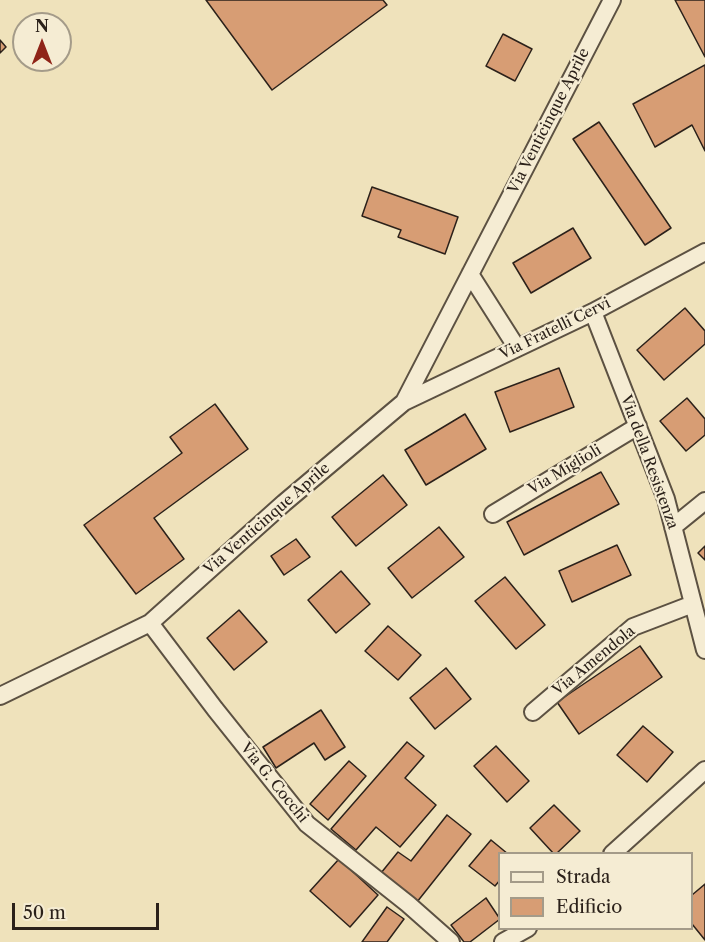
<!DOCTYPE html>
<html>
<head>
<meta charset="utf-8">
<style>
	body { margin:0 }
	#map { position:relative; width:705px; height:942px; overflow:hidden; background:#efe2bb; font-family:"Libre Caslon Text",serif }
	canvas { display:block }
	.legend { position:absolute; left:498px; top:852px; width:195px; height:78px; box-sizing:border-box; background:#f5ecd3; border:2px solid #a49b89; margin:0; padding:8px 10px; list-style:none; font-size:18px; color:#2b211a }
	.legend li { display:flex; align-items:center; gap:12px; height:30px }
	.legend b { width:30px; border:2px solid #a49b89 }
	.north { position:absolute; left:12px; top:12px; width:60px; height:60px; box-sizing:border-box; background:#f5ecd3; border:2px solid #a49b89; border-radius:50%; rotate:0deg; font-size:16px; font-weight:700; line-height:24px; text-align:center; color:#2b211a }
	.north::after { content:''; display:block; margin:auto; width:21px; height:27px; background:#8f2418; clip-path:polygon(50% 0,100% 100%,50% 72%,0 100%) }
	.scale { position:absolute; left:12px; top:903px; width:147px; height:27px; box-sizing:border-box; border:3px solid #2b211a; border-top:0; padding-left:8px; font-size:18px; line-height:21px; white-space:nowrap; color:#2b211a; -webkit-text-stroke:4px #f5ecd3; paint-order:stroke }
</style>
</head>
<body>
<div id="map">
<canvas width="705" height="942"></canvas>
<ul class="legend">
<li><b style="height:8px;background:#f5ecd3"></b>Strada</li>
<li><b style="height:16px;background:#d79d74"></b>Edificio</li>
</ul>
<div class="north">N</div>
<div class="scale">50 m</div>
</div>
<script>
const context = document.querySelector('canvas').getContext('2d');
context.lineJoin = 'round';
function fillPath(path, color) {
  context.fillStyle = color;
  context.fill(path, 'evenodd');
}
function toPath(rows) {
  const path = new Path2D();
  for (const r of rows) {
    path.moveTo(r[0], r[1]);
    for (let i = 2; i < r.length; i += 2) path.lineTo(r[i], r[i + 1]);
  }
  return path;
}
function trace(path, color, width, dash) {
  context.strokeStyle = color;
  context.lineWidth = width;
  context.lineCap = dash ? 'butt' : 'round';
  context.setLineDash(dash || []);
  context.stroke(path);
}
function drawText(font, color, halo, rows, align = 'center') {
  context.font = font + ' "Libre Caslon Text",serif';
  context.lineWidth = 4.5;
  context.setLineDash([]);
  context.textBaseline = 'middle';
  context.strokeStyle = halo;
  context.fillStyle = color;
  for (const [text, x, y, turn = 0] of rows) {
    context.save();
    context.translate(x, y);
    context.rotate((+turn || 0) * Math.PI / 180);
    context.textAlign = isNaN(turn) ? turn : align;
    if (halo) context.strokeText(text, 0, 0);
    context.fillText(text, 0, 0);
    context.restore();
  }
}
const building = toPath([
	[206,0,383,0,387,5,272,90,206,0],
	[675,0,705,0,705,57,675,0],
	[503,34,532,49,515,81,486,66,503,34],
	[0,40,6,47,0,53,0,40],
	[705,65,705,151,692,125,655,147,633,104,705,65],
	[599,122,671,228,645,245,573,139,599,122],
	[372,187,458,217,445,254,398,237,401,230,362,216,372,187],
	[573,228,591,258,531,293,513,263,573,228],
	[685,308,705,331,705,344,664,380,637,350,685,308],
	[559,368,574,407,510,432,495,392,559,368],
	[687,398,705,419,705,435,686,451,660,421,687,398],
	[215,404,248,449,154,518,184,559,136,594,84,525,182,453,170,437,215,404],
	[465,414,486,449,426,485,405,450,465,414],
	[601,472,619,504,524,555,507,522,601,472],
	[383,475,407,505,356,546,332,517,383,475],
	[439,527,464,557,412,598,388,568,439,527],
	[296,539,310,557,284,575,271,556,296,539],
	[617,545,631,575,572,602,559,571,617,545],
	[705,546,705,560,698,553,705,546],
	[341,571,370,604,336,633,308,600,341,571],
	[505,577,545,625,516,649,475,601,505,577],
	[239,610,267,642,234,670,207,638,239,610],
	[388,626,421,655,398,680,365,651,388,626],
	[640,646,662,677,579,734,557,702,640,646],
	[446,668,471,699,435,729,410,698,446,668],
	[321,710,345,747,325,760,314,743,276,768,263,747,321,710],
	[643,726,673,752,647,782,617,755,643,726],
	[407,742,424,756,405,778,436,805,400,847,376,827,356,850,331,829,407,742],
	[496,746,529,781,507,802,474,766,496,746],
	[349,761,366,776,328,820,310,804,349,761],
	[554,805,580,831,556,854,554,854,530,828,554,805],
	[447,815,471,834,417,902,381,873,398,852,411,861,447,815],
	[491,840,508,854,500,854,500,880,495,886,469,866,491,840],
	[339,859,378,895,350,927,310,891,339,859],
	[705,884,705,940,692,924,692,895,705,884],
	[486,898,500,919,470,942,464,942,451,925,486,898],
	[387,907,404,919,387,942,362,942,387,907]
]);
fillPath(building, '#d79d74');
trace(building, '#2b211a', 1.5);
const street = toPath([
	[470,274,517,348],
	[593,312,666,499,705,650],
	[404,402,593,312,705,252],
	[493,514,638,426],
	[673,527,705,501],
	[150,623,215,709,307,824,408,904,451,942],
	[0,696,150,623,284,503,404,402,612,0],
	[533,712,633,627,693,604],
	[612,854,705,770],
	[503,942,528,928]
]);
trace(street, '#5c5142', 20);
trace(street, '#f5ecd3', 16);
drawText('15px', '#2b211a', '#f5ecd3', [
	["Via Venticinque Aprile",549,121,-63],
	["Via Fratelli Cervi",555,329,-26],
	["Via della Resistenza",649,462,70],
	["Via Miglioli",565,470,-31],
	["Via Venticinque Aprile",267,519,-41],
	["Via Amendola",594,661,-39],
	["Via G. Cocchi",274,783,51]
]);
</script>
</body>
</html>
